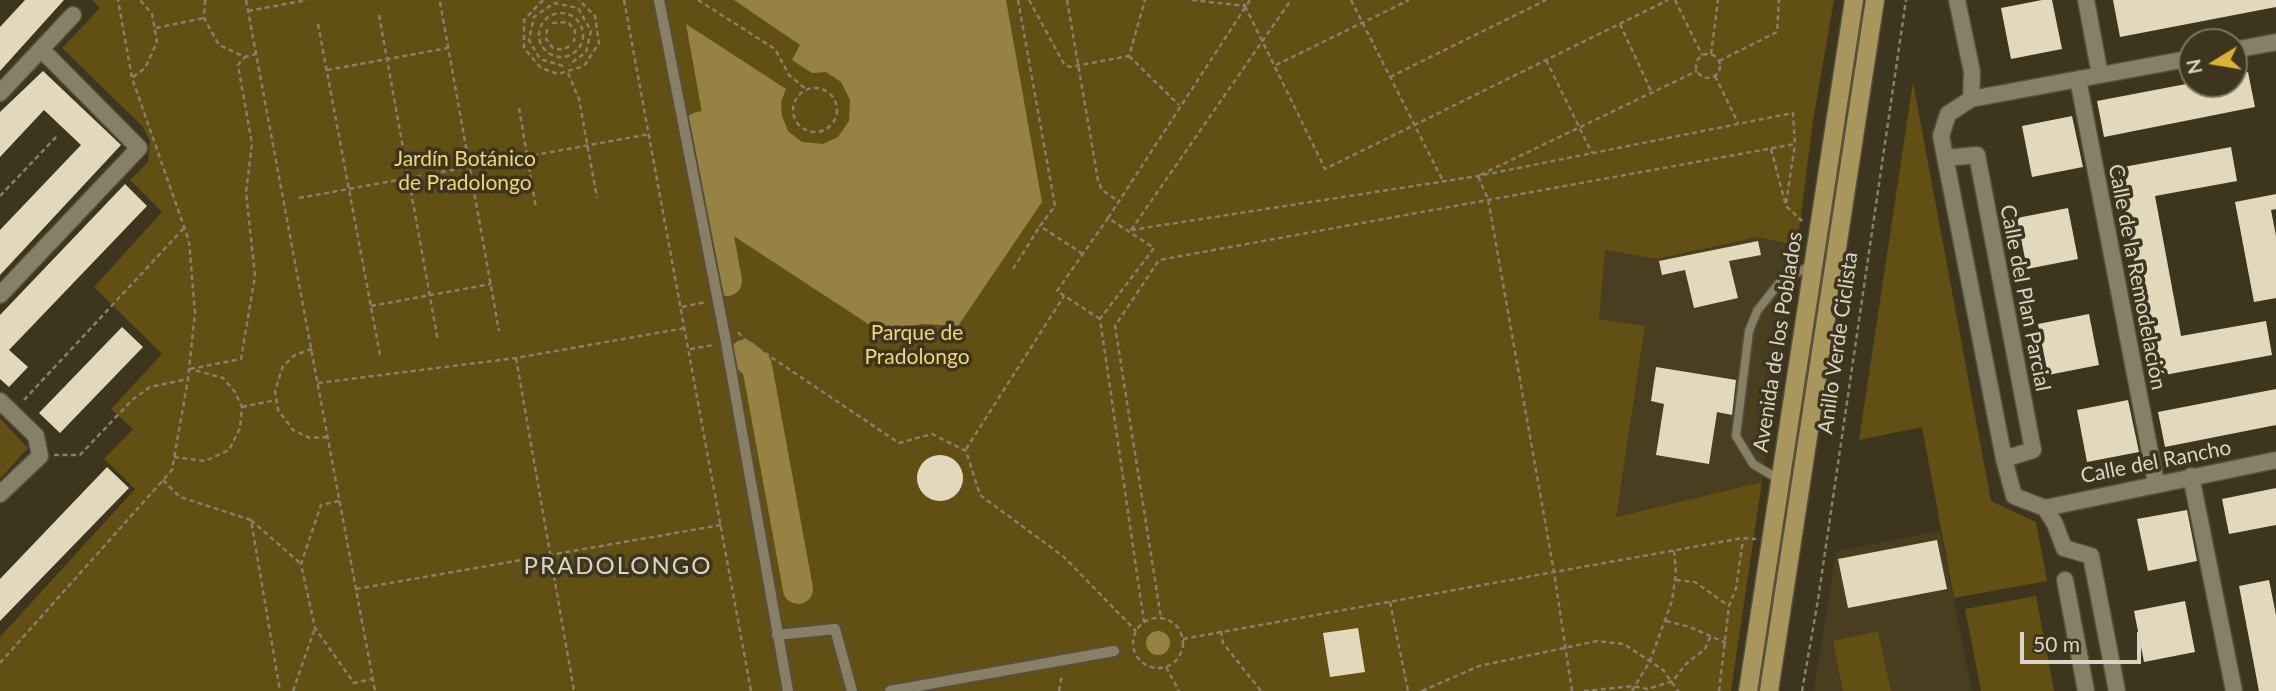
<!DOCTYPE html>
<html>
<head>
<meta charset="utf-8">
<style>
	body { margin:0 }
	#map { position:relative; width:2276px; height:691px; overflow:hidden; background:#3d351e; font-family:Lato,sans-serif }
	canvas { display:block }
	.north { position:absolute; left:2178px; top:28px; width:70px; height:70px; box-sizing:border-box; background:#3d351e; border:2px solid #7b7561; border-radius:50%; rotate:259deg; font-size:19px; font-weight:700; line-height:28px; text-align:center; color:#d9d4c6 }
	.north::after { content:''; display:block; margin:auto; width:24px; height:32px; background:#d9b334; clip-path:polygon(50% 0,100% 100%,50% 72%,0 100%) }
	.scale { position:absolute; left:2020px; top:632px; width:121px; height:32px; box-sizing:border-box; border:4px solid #d9d4c6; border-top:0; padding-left:9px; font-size:21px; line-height:24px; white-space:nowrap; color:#d9d4c6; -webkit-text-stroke:5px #3d351e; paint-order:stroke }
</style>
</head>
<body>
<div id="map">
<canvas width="2276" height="691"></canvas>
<div class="north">N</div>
<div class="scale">50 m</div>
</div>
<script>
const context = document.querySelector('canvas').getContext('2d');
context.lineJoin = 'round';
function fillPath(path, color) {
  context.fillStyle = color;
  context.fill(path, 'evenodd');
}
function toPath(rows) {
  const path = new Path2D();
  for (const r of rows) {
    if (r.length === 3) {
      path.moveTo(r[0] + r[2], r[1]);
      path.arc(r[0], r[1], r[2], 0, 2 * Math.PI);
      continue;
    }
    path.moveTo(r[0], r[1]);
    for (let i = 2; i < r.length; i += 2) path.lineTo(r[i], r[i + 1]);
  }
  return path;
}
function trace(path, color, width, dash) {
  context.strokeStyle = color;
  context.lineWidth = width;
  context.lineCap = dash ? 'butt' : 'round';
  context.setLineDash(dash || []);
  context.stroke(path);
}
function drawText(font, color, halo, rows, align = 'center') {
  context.font = font + ' Lato,sans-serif';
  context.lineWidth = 7;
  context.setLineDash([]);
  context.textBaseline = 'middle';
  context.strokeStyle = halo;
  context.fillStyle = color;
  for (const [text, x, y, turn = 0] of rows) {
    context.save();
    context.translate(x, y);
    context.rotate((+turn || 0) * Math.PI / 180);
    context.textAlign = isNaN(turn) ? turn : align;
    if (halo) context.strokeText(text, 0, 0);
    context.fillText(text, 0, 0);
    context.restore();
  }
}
fillPath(toPath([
	[1758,237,1797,246,1762,482,1615,517,1645,327,1599,320,1605,250,1657,259],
	[1940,531,1972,691,1814,691,1836,551]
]), '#493f20');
fillPath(toPath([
	[92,0,1834,0,1813,121,1797,246,1758,237,1657,259,1605,250,1599,319,1645,326,1616,517,1762,482,1731,691,0,691,0,637,135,489,104,459,133,429,111,409,162,354,94,287,162,212,130,180,148,162,150,141,143,127,62,48,100,8],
	[1913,82,1991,501,2036,522,2047,581,1954,598,1922,427,1859,440],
	[0,418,28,448,0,479],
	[2036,596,2054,691,1981,691,1965,609],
	[1878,631,1891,691,1843,691,1833,641]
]), '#614f14');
fillPath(toPath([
	[734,0,1006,0,1042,202,958,326,922,324,882,333,723,229,686,24,786,89,781,102,782,116,788,131,802,142,823,144,838,137,849,121,850,100,841,82,826,72,812,73,792,60,800,45],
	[1158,643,12]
]), '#968243');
trace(toPath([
	[704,126,699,127,727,281],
	[744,355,757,366,798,589]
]), '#968243', 30);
fillPath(toPath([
	[25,0,64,0,0,71,0,27],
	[2042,0,2052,0,2062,49,2011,59,2001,8],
	[2113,0,2276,0,2276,7,2120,37],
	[43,71,121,145,0,275,0,230,81,145,44,110,0,157,0,112],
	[2248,72,2255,107,2104,137,2097,101,2186,84,2234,84,2234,75],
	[2072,116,2083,167,2032,177,2022,126],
	[2231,147,2237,181,2155,196,2181,336,2266,321,2272,355,2159,376,2149,321,2145,322,2118,168],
	[125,184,147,206,9,350,28,367,9,387,0,379,0,315],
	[2276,194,2276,209,2271,210,2276,236,2276,298,2254,302,2235,202],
	[2068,208,2078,259,2027,269,2017,218],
	[1758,241,1761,255,1729,261,1738,298,1694,308,1685,270,1662,275,1659,261],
	[2089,314,2099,365,2048,375,2038,324],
	[122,327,143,347,60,433,39,413],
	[1656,367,1736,380,1732,415,1717,412,1709,464,1656,455,1664,404,1651,401],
	[2276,389,2276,425,2165,447,2158,412],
	[2128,400,2139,452,2087,462,2077,410],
	[940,478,23],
	[107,467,129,488,0,621,0,579],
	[2276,488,2276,525,2229,534,2222,499],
	[2187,510,2197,561,2148,571,2137,519],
	[1937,540,1947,589,1848,608,1838,559],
	[2269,580,2276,615,2276,691,2259,691,2239,586],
	[2185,601,2195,652,2144,662,2134,611],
	[1358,628,1365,672,1330,677,1323,633]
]), '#e2d8bc');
const service = toPath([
	[1780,480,1753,464,1736,436,1749,331,1757,311,1780,282,1813,264]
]);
const pedestrian = toPath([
	[659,0,726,342,788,691],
	[777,635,835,629,852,691],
	[890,691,1114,651]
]);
const minor = toPath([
	[1957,0,1972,72,1971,99],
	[2086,0,2100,75],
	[2234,50,2276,42],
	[2078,79,2156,483],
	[0,93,73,15],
	[1945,158,1977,155,2033,450,2004,459],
	[0,295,139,148,42,50],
	[0,401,36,436,40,456,0,494],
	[2191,476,2234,691],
	[2045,508,2276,460],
	[2065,580,2086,691],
	[2117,691,2091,556,2064,548,2055,524,2045,508,2014,496,2004,459,1941,136,1948,114,1971,99,2192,58]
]);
const primary = toPath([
	[1748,691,1854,0],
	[1769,691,1875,0]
]);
trace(service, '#57503c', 11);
trace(pedestrian, '#57503c', 14);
trace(minor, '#57503c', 19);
trace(primary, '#57503c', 21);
trace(toPath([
	[205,0,204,18,219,45,245,57,256,54],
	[246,0,375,691],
	[543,0,524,20,524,48,541,68,558,74,584,66,599,43,595,16,579,0],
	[624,0,751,691],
	[698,0,775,49,789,75,806,89],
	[1018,0,1055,206,1040,226,1083,254],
	[1029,0,1064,64,1070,67,1129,56,1145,0],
	[1067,0,1098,180,1102,190,1118,201],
	[1192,0,1245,6,1242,0],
	[1351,0,1443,181],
	[1675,0,1702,55],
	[440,2,499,331],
	[1245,6,1325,169,1668,0],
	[248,11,307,0],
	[561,35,22],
	[379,15,438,341],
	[552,23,568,22,575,31,574,42],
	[318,24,380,355],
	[1620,24,1652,93],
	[156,28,204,18],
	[547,29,546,39,553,48,563,50,571,45],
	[1711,54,1718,0],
	[1708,66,12],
	[1129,56,1179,105],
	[1546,60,1592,153],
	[1719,61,1777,32,1779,0],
	[1276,65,1409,0],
	[563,66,540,59,529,40,534,17,554,3,578,8,591,31,586,52,569,65],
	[327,70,448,48],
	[568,73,579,99,597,198],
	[1715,76,1738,123],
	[133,77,145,68,157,42,152,14,140,0],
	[1390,77,1546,0],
	[815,110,22],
	[519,108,536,208],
	[1771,149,1786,206,1802,221],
	[0,196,58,135],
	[299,198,650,134],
	[1786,203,1795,144],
	[1108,218,1250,0],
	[1131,230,1478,176,1793,113,1795,144,1159,260,1115,326,1161,618],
	[1131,230,1291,0],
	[1013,269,1040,226],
	[371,306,491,284],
	[682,307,706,302],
	[1100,319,1057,291,1108,218,1154,248,1100,319,1144,622],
	[738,332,744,339,899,443,932,434,966,451,980,495,1064,557,1136,631],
	[312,349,295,355,283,366,275,391,278,410,293,430,310,438,328,437],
	[690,349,714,345],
	[516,358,574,691],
	[190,369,241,359,255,276,246,192,252,144,238,65,245,57],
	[318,383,516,358,685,328],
	[24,400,184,228],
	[242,407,276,400],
	[966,449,1064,296],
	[54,455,80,455,132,400,150,387,188,379],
	[174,457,205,461,229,450,240,428,242,407,235,392,223,378,194,370],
	[163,480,180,497,251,520,280,691],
	[339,501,321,505,301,564,315,628,354,683,372,679],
	[251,520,301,564],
	[1676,580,1695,582,1729,606],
	[356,589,721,525],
	[1390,602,1408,691],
	[1158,643,25],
	[1666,621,1690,627,1726,643],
	[1221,631,1223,643,1261,691],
	[1183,639,1743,538,1756,539],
	[0,663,172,470,188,379,195,313,189,241,132,78,118,0],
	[1166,667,1179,691],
	[293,691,315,628],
	[1059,691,1062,674],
	[1422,691,1479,666,1597,641,1624,644,1663,670,1678,691],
	[1572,691,1554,572,1488,199,1478,176,1697,71],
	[1584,691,1633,686,1647,689,1673,681,1686,664,1705,649,1711,635],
	[1632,691,1650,661,1672,601,1676,573,1674,550],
	[1719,691,1729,606,1736,588,1743,540],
	[1802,691,1818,600,1906,0]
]), '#86806d', 2.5, [5, 3.5]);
trace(service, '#888066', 8);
trace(pedestrian, '#888066', 10);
trace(minor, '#888066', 16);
trace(primary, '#a9965d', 18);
drawText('21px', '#f2d47a', '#3d351e', [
	["Jardín Botánico",465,159],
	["de Pradolongo",465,183],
	["Parque de",917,333],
	["Pradolongo",917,357]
]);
drawText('21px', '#d9d4c6', '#3d351e', [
	["Calle de la Remodelación",2137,277,79],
	["Calle del Plan Parcial",2025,298,79],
	["Avenida de los Poblados",1778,342,-81],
	["Anillo Verde Ciclista",1838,343,-82],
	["Calle del Rancho",2156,462,-11]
]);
context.letterSpacing = '2px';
drawText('24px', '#d9d4c6', '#3d351e', [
	["PRADOLONGO",618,566]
]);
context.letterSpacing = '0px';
</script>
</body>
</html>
